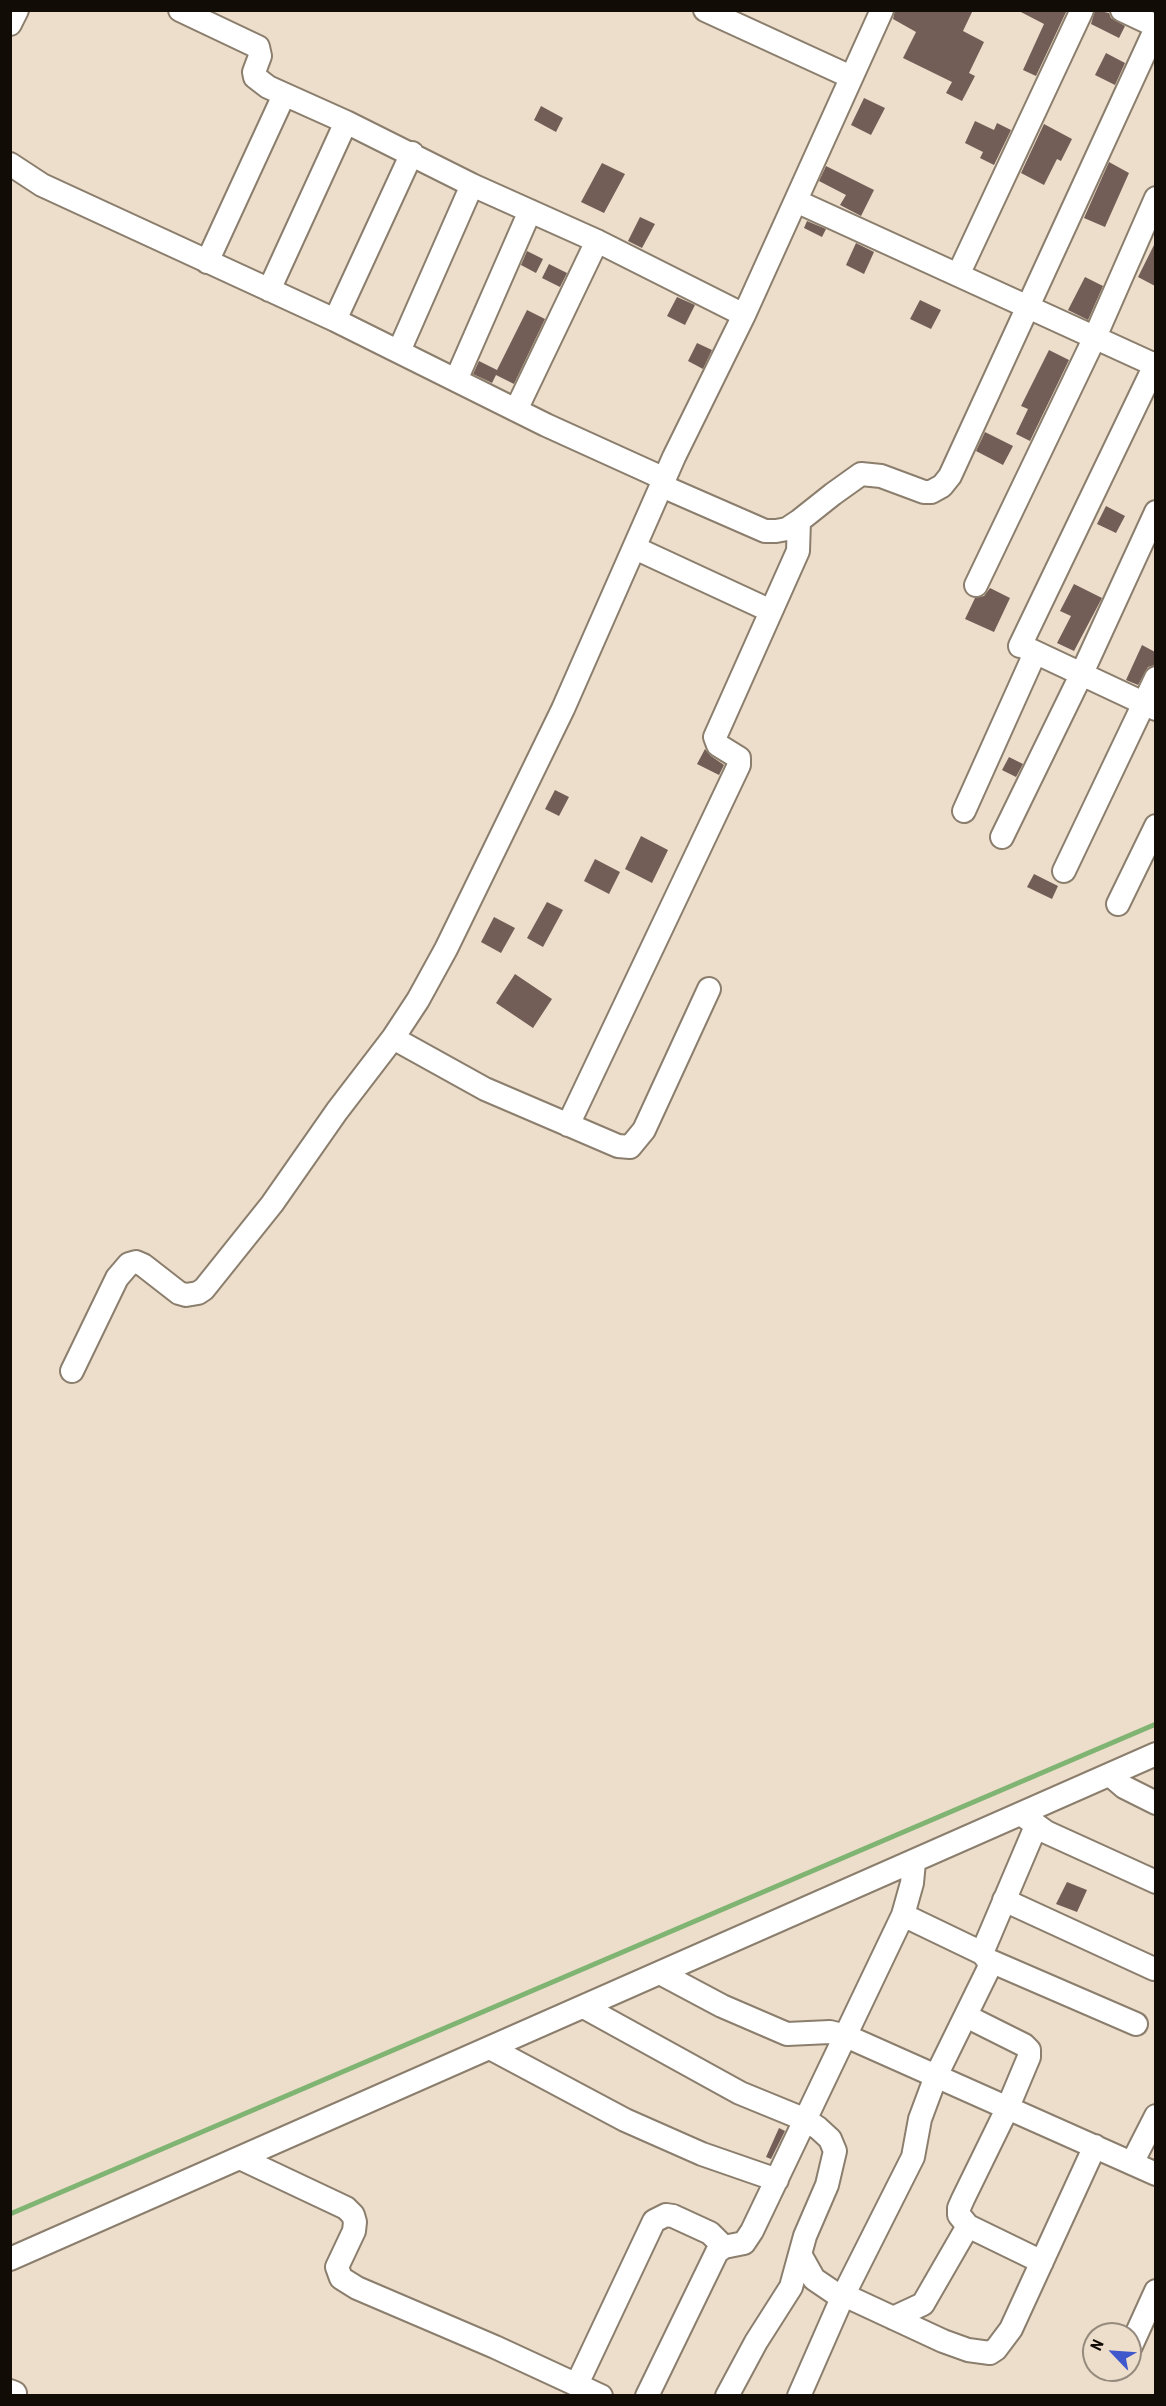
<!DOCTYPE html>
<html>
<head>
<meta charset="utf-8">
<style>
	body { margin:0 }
	#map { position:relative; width:1166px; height:2406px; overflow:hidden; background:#eddecc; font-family:"Roboto Condensed",sans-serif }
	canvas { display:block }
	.frame { position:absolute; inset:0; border:12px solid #110c06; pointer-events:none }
	.north { position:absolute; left:1082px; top:2322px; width:60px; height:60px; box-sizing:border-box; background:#eddecc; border:2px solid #958a7d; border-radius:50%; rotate:295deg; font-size:16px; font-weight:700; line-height:24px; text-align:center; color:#110c06 }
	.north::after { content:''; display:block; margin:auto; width:21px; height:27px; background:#3f59cc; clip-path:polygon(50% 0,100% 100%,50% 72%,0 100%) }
</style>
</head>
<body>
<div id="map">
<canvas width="1166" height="2406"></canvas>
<div class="frame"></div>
<div class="north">N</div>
</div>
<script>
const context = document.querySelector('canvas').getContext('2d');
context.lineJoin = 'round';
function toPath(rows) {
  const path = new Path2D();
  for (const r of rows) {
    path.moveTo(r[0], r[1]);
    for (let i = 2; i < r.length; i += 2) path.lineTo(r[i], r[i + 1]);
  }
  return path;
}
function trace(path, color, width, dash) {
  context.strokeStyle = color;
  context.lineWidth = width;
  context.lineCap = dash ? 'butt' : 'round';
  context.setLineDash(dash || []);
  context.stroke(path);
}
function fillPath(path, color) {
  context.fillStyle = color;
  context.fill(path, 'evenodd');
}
trace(toPath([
	[10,2214,1156,1724]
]), '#80b472', 5);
fillPath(toPath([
	[895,10,973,10,963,31,984,42,969,73,975,76,962,101,946,93,952,82,903,58,916,32,893,19],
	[1017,10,1067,10,1036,76,1023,70,1044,24],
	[1095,10,1109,13,1111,18,1125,26,1119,38,1091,24],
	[1106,53,1125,63,1115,85,1095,75],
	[864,98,885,108,871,135,851,125],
	[541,106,563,118,556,132,534,120],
	[975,121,994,130,997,123,1011,130,994,165,980,158,983,152,965,143],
	[1044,124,1072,139,1061,161,1057,159,1044,185,1021,173],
	[1109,162,1129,173,1105,227,1084,218],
	[602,163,625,174,604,213,581,202],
	[826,166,874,190,861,216,840,205,846,195,819,181],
	[640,217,655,224,642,248,628,241],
	[807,221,826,229,822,237,804,228],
	[856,243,874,252,864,274,846,265],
	[1155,243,1155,286,1138,277],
	[527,251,543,259,536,273,521,265],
	[549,264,567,273,560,287,542,278],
	[1085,277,1103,286,1088,320,1068,310],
	[677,297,695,305,685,325,667,316],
	[920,300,941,310,931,329,910,319],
	[527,310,545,319,514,384,496,375,492,383,473,374,479,361,497,370],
	[697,343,712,350,703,369,688,361],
	[1049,350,1069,360,1030,441,1016,434,1028,409,1021,406],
	[985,432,1013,446,1003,465,976,451],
	[1106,506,1125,516,1116,533,1097,524],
	[1074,584,1102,598,1074,651,1057,643,1071,616,1060,611],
	[990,588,1010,598,994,632,965,619,975,598,984,596],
	[1142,645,1155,652,1155,665,1148,667,1138,685,1126,680],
	[705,749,711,756,724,765,719,775,697,764],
	[1009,757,1023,764,1016,777,1002,770],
	[555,790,569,797,559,816,545,809],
	[641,836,668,850,652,883,625,869],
	[595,859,620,872,609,894,584,881],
	[1034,874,1058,886,1052,899,1027,887],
	[547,902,563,910,543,947,527,938],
	[494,917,515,928,501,953,481,942],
	[515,974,552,999,533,1028,496,1003],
	[1067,1882,1087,1890,1077,1912,1056,1904],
	[779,2128,785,2131,771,2159,766,2157]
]), '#725e56');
const minor = toPath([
	[180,10,258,47,260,56,254,72,255,77,268,87,346,122,472,185,597,241,744,315],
	[705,10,851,77],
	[1122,10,1156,26],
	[10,24,17,10],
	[10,164,42,185,335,320,546,425,665,479],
	[796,201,1155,365],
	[207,262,284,95],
	[958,275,1082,10],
	[269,290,346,122],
	[335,320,412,153],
	[399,351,472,185],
	[456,380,530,211],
	[516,410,597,241],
	[662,486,765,531,776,531,787,529,799,521,833,494,861,474,881,476,924,492,931,492,942,486,950,476,1156,28],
	[635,548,771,611],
	[976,585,1095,337,1156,198],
	[1020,646,1156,363],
	[1024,647,1156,709],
	[964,811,1035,653],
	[1002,837,1082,673,1156,512],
	[1064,871,1156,678],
	[1118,904,1156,826],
	[393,1038,485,1089,618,1146,630,1147,644,1130,709,989],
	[568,1125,739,765,739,758,718,745,715,737,798,551,799,521],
	[72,1371,117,1278,129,1264,136,1262,143,1265,179,1293,186,1295,198,1293,204,1289,272,1204,337,1111,393,1038,418,1000,446,949,563,709,674,457,744,315,882,10],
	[1110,1775,1124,1787,1156,1803],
	[1021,1814,1046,1832,1156,1882],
	[1004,1900,1154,1969],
	[982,1953,1036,1826],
	[988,1960,1136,2024],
	[660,1973,722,2006,787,2034,830,2032,846,2036,1156,2174],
	[584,2007,740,2093,806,2120,818,2128,830,2139,835,2151,827,2185,805,2236,791,2287,756,2342,727,2396],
	[966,2016,1024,2045,1029,2050,1029,2057,1008,2107,963,2199,959,2208,959,2215,968,2226,1042,2262],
	[490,2048,625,2120,702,2154,777,2180],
	[240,2158,346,2208,353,2215,355,2222,354,2231,337,2267,341,2278,357,2288,495,2347,601,2396],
	[1132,2163,1156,2116],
	[800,2254,814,2279,842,2298],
	[10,2259,1156,1754],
	[844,2295,943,2341,968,2350,990,2353,996,2349,1011,2329,1095,2146],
	[893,2318,923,2304,968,2226],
	[1131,2346,1156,2291],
	[577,2384,654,2221,666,2215,673,2216,710,2233,724,2247],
	[10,2391,15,2393],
	[647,2396,717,2252,724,2247,744,2243,752,2231,903,1915,912,1883,914,1862],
	[799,2396,842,2298,913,2157,920,2119,936,2076,989,1968,988,1960,982,1953,903,1915]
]);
trace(minor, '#8b7e6d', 26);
trace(minor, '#fff', 22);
</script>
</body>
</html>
